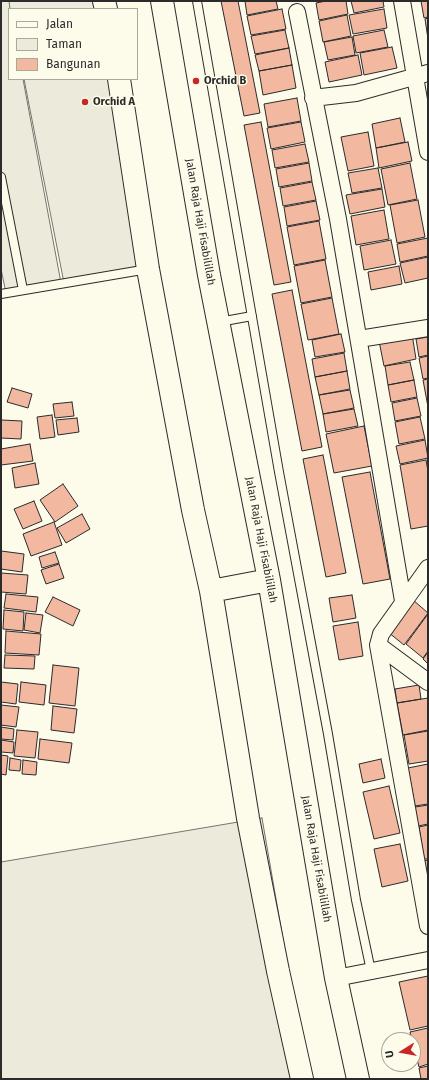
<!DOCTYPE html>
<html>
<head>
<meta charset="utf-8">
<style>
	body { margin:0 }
	#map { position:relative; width:429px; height:1080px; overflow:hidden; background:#fdfbea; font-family:"Fira Sans",sans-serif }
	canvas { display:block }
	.frame { position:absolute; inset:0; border:2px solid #2b2b2b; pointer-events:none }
	.legend { position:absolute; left:8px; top:8px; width:130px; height:72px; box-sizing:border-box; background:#fdfbea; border:1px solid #a9a89e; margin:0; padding:5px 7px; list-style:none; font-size:12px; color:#2b2b2b }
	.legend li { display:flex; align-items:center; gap:8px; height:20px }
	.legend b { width:20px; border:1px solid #a9a89e }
	.north { position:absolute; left:381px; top:1032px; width:40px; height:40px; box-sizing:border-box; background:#fdfbea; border:1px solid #a9a89e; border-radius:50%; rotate:259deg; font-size:11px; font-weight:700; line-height:16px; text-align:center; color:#2b2b2b }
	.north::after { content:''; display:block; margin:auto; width:14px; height:18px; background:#c62828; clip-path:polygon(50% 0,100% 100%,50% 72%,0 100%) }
</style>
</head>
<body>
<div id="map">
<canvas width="429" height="1080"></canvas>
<div class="frame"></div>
<ul class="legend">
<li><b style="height:5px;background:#fdfbea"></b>Jalan</li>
<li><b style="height:11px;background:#ecebdb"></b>Taman</li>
<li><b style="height:11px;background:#f2b8a0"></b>Bangunan</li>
</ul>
<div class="north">U</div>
</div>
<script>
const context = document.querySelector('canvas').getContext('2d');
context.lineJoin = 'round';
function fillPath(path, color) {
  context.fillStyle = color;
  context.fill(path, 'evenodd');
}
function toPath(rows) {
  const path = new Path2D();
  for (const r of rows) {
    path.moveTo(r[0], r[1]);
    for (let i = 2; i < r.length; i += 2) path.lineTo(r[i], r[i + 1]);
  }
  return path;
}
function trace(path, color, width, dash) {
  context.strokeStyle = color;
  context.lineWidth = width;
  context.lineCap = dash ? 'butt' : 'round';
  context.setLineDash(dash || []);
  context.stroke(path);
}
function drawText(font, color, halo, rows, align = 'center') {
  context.font = font + ' "Fira Sans",sans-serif';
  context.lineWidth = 3;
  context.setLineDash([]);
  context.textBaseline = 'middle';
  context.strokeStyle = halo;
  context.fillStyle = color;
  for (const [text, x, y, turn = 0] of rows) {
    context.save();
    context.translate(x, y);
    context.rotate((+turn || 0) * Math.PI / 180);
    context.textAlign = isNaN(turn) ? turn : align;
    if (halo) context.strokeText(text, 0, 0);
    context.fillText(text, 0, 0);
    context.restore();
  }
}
const green = toPath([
	[8,1,115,1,116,9,10,9,8,1],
	[24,79,125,79,148,269,64,283,24,79],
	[262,818,289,974,313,1079,1,1079,1,862,262,818]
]);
fillPath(green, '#ecebdb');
trace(green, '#74746e', 1);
const parking = toPath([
	[1,1,9,1,10,9,9,79,23,79,61,283,6,293,1,269,1,1]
]);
fillPath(parking, '#eceadb');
trace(parking, '#74746e', 1);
const building = toPath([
	[221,1,238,1,260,113,244,116,221,1],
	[245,1,276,1,278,9,247,15,245,1],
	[326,1,346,1,348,14,319,20,316,3,326,1],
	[351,1,383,1,384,7,354,13,351,1],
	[421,1,428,1,428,17,424,18,421,1],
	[282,9,286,29,251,35,247,16,282,9],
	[384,9,387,28,353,34,349,15,384,9],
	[347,15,351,36,323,42,319,21,347,15],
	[428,18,428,39,425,19,428,18],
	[285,30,289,48,255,54,251,36,285,30],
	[384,30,388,47,356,53,353,36,384,30],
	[352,37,355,55,328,60,324,42,352,37],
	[392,47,397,68,364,75,360,53,392,47],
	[289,48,292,65,259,71,255,55,289,48],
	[358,55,362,75,329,82,325,62,358,55],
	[292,65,296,88,263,95,259,71,292,65],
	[297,98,301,121,268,127,264,104,297,98],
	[400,118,405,142,376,148,372,124,400,118],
	[261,122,291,282,274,285,244,125,261,122],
	[301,122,305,142,271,149,267,128,301,122],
	[368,132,374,166,348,171,341,137,368,132],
	[408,142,412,161,379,168,376,148,408,142],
	[305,144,309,162,275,168,272,150,305,144],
	[309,163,312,181,279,187,276,169,309,163],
	[410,163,417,199,388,205,381,169,410,163],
	[378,168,382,188,352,193,348,173,378,168],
	[312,182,316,200,283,206,280,188,312,182],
	[382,189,385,207,350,214,346,195,382,189],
	[418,200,425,237,397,243,390,205,418,200],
	[316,201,320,220,287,226,284,207,316,201],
	[384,210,389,239,356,245,351,216,384,210],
	[319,221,326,259,294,265,287,227,319,221],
	[428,238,428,256,400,262,397,244,428,238],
	[391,240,396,264,364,270,360,246,391,240],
	[428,257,428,278,405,283,400,263,428,257],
	[325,260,332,297,301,303,294,266,325,260],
	[399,266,402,284,371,290,368,272,399,266],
	[292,290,322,447,302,451,272,294,292,290],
	[332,298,339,334,308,340,301,304,332,298],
	[341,334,345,352,315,357,312,340,341,334],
	[412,334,416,359,384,366,379,341,412,334],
	[428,337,428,355,419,357,416,339,428,337],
	[344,353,347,371,315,377,312,359,344,353],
	[428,356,428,378,423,379,419,358,428,356],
	[410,362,414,380,388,385,385,366,410,362],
	[347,371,350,389,319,395,315,377,347,371],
	[428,379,428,407,423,380,428,379],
	[414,380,417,397,391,402,388,385,414,380],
	[12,388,32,394,28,408,7,402,12,388],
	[350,390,354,408,323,414,319,395,350,390],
	[417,398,421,416,395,421,392,403,417,398],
	[72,402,74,416,55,418,53,404,72,402],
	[354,409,358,426,326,432,323,414,354,409],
	[52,415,55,437,40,439,37,417,52,415],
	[420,417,425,439,399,444,395,422,420,417],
	[77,418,79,432,58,435,56,420,77,418],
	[1,420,22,421,21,439,1,438,1,420],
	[364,426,372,466,334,473,326,434,364,426],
	[425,440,428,458,400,464,396,446,425,440],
	[30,444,33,461,1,465,1,449,30,444],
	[323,455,346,573,326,577,303,459,323,455],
	[426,460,428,471,428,526,411,529,400,465,426,460],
	[35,463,39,484,15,488,12,468,35,463],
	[370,472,390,579,363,584,342,477,370,472],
	[63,484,78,506,55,522,40,500,63,484],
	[34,501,42,521,23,529,14,509,34,501],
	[82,514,90,529,66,543,57,528,82,514],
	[54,522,62,545,31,556,23,534,54,522],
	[1,551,24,554,22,572,1,569,1,551],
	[55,552,59,563,42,568,39,557,55,552],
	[59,564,64,578,46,584,41,570,59,564],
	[1,573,28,575,26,594,1,592,1,573],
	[6,594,38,597,36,612,4,608,6,594],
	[352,595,356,618,333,622,329,598,352,595],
	[53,597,80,610,73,626,45,612,53,597],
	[413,600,428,613,404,645,388,632,413,600],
	[4,610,24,612,23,631,3,629,4,610],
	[26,613,43,615,40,633,24,630,26,613],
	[428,614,428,651,423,658,406,644,428,614],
	[358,622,363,656,339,660,333,626,358,622],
	[6,631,41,634,39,655,5,653,6,631],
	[428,652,428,664,423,659,428,652],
	[5,655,35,656,34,669,4,668,5,655],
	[53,665,79,668,75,706,49,703,53,665],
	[1,682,18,684,16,704,1,702,1,682],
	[21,682,46,685,44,705,19,702,21,682],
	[419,685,421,699,397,703,395,689,419,685],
	[428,698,428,730,403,735,397,703,428,698],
	[1,705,19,707,16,727,1,725,1,705],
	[53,706,77,709,74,733,51,730,53,706],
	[1,727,14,729,13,740,1,739,1,727],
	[17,730,38,732,35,758,14,756,17,730],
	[428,731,428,761,409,764,404,735,428,731],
	[40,739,72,743,69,763,38,759,40,739],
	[1,740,14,742,13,753,1,752,1,740],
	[1,755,8,756,6,775,1,774,1,755],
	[10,758,21,760,20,771,9,770,10,758],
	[381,759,385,778,363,783,359,764,381,759],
	[23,760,37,762,36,775,22,774,23,760],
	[428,764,428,804,415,806,408,768,428,764],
	[389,786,400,833,374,839,363,792,389,786],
	[428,805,428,824,418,826,415,807,428,805],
	[428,825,428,859,424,859,419,827,428,825],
	[400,844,408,881,382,887,374,849,400,844],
	[428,860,428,881,424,861,428,860],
	[428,976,428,1026,410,1030,399,982,428,976],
	[428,1028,428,1064,419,1067,410,1032,428,1028],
	[428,1066,428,1079,421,1079,419,1068,428,1066]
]);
fillPath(building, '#f2b8a0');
trace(building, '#2b2b2b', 1);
const service = toPath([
	[197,1,279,472,328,734,356,900,371,971],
	[1,177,23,290],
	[1,294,148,269],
	[219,322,252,316]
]);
const minor = toPath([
	[402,1,428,152],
	[297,12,338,219,403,601],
	[313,98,356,93,428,73],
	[359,339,428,328],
	[428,568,381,634,378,645,428,926],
	[378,645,428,682],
	[336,978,428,960]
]);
const primary = toPath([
	[104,1,106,9],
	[162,1,209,275,269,580,336,978,358,1079],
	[119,79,148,269,193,510,211,591,248,818,278,971,302,1079],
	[211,591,269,580]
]);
trace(service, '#2b2b2b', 10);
trace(minor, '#2b2b2b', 18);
trace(primary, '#2b2b2b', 24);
trace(service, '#fdfbea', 8);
trace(minor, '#fdfbea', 16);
trace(primary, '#fdfbea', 22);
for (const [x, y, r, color] of [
	[196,81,4,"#c62828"],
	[85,102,4,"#c62828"]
]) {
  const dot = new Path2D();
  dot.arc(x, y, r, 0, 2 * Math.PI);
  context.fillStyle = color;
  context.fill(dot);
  trace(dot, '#fdfbea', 1.5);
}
drawText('bold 11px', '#2b2b2b', '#fdfbea', [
	["Orchid B",204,81],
	["Orchid A",93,102]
], 'left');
drawText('11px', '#2b2b2b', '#fdfbea', [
	["Jalan Raja Haji Fisabilillah",200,222,80],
	["Jalan Raja Haji Fisabilillah",261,540,79],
	["Jalan Raja Haji Fisabilillah",316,859,80]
]);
</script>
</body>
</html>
